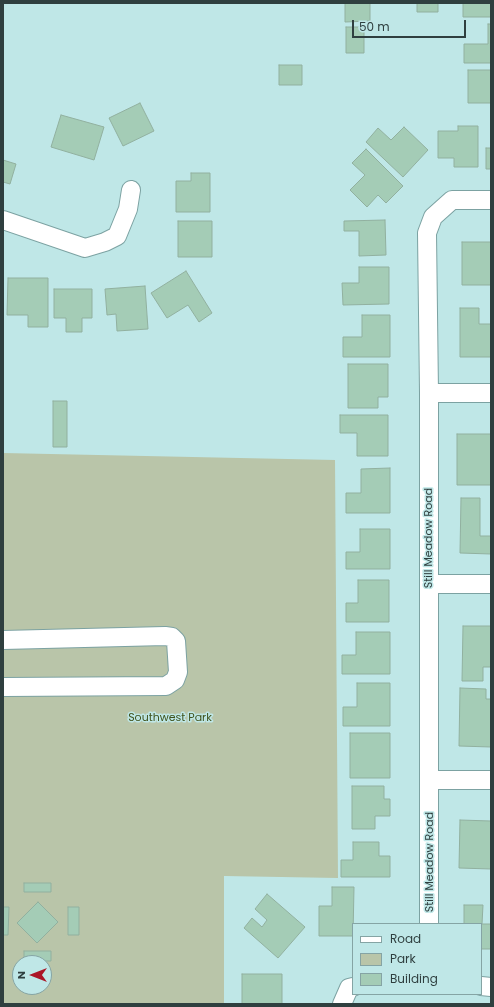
<!DOCTYPE html>
<html>
<head>
<meta charset="utf-8">
<style>
	body { margin:0 }
	#map { position:relative; width:494px; height:1007px; overflow:hidden; background:#bfe7e7; font-family:Poppins,sans-serif }
	canvas { display:block }
	.frame { position:absolute; inset:0; border:4px solid #2f3f3f; pointer-events:none }
	.legend { position:absolute; left:352px; top:923px; width:130px; height:72px; box-sizing:border-box; background:#bfe7e7; border:1px solid #85a4a4; margin:0; padding:5px 7px; list-style:none; font-size:12px; color:#2f3f3f }
	.legend li { display:flex; align-items:center; gap:8px; height:20px }
	.legend b { width:20px; border:1px solid #85a4a4 }
	.north { position:absolute; left:12px; top:955px; width:40px; height:40px; box-sizing:border-box; background:#bfe7e7; border:1px solid #85a4a4; border-radius:50%; rotate:270deg; font-size:11px; font-weight:700; line-height:16px; text-align:center; color:#2f3f3f }
	.north::after { content:''; display:block; margin:auto; width:14px; height:18px; background:#ab1627; clip-path:polygon(50% 0,100% 100%,50% 72%,0 100%) }
	.scale { position:absolute; left:352px; top:20px; width:114px; height:18px; box-sizing:border-box; border:2px solid #2f3f3f; border-top:0; padding-left:5px; font-size:12px; line-height:14px; white-space:nowrap; color:#2f3f3f; -webkit-text-stroke:3px #bfe7e7; paint-order:stroke }
</style>
</head>
<body>
<div id="map">
<canvas width="494" height="1007"></canvas>
<div class="frame"></div>
<ul class="legend">
<li><b style="height:5px;background:#fff"></b>Road</li>
<li><b style="height:11px;background:#b9c5a9"></b>Park</li>
<li><b style="height:11px;background:#a4ccb6"></b>Building</li>
</ul>
<div class="north">N</div>
<div class="scale">50 m</div>
</div>
<script>
const context = document.querySelector('canvas').getContext('2d');
context.lineJoin = 'round';
function fillPath(path, color) {
  context.fillStyle = color;
  context.fill(path, 'evenodd');
}
function toPath(rows) {
  const path = new Path2D();
  for (const r of rows) {
    path.moveTo(r[0], r[1]);
    for (let i = 2; i < r.length; i += 2) path.lineTo(r[i], r[i + 1]);
  }
  return path;
}
function trace(path, color, width, dash) {
  context.strokeStyle = color;
  context.lineWidth = width;
  context.lineCap = dash ? 'butt' : 'round';
  context.setLineDash(dash || []);
  context.stroke(path);
}
function drawText(font, color, halo, rows, align = 'center') {
  context.font = font + ' Poppins,sans-serif';
  context.lineWidth = 3;
  context.setLineDash([]);
  context.textBaseline = 'middle';
  context.strokeStyle = halo;
  context.fillStyle = color;
  for (const [text, x, y, turn = 0] of rows) {
    context.save();
    context.translate(x, y);
    context.rotate((+turn || 0) * Math.PI / 180);
    context.textAlign = isNaN(turn) ? turn : align;
    if (halo) context.strokeText(text, 0, 0);
    context.fillText(text, 0, 0);
    context.restore();
  }
}
fillPath(toPath([
	[3,453,335,460,338,878,224,876,224,1004,3,1004],
	[20,963,44,963,44,987,20,987]
]), '#b9c5a9');
const building = toPath([
	[345,3,370,3,370,21,345,22,345,3],
	[417,3,438,3,438,12,417,12,417,3],
	[463,3,491,3,491,17,463,17,463,3],
	[488,24,491,24,491,63,464,63,464,44,488,44,488,24],
	[346,27,364,27,364,53,346,53,346,27],
	[279,65,302,65,302,85,279,85,279,65],
	[468,70,491,70,491,103,468,103,468,70],
	[140,103,154,131,123,146,109,118,140,103],
	[61,115,104,127,94,160,51,147,61,115],
	[458,126,478,126,478,167,454,167,454,158,438,158,438,131,458,131,458,126],
	[404,127,428,150,403,177,366,142,378,128,391,140,404,127],
	[486,148,491,148,491,169,486,169,486,148],
	[366,149,403,186,386,203,378,195,367,207,350,190,365,175,352,163,366,149],
	[3,160,16,164,10,184,3,182,3,160],
	[191,173,210,173,210,212,176,212,176,181,191,181,191,173],
	[385,220,386,255,359,256,359,231,344,231,344,221,385,220],
	[178,221,212,221,212,257,178,257,178,221],
	[462,242,491,242,491,285,462,285,462,242],
	[359,267,389,267,389,304,343,305,342,283,359,283,359,267],
	[186,271,212,313,199,322,188,305,167,318,151,293,186,271],
	[8,278,48,278,48,327,28,327,28,315,7,315,8,278],
	[145,286,148,329,117,331,116,314,107,315,105,289,145,286],
	[54,289,92,289,92,318,82,318,82,332,66,332,66,318,54,318,54,289],
	[460,308,479,308,479,324,491,324,491,357,460,357,460,308],
	[362,315,390,315,390,357,343,357,343,337,362,337,362,315],
	[348,364,388,364,388,397,378,397,378,408,348,408,348,364],
	[53,401,67,401,67,447,53,447,53,401],
	[340,415,388,415,388,456,357,456,357,433,340,433,340,415],
	[457,434,491,434,491,485,457,485,457,434],
	[390,468,390,513,346,513,346,493,361,493,361,469,390,468],
	[461,498,480,498,480,536,491,536,491,554,460,553,461,498],
	[360,529,390,529,390,569,346,569,346,552,360,552,360,529],
	[358,580,389,580,389,622,346,622,346,603,358,603,358,580],
	[463,626,491,626,491,667,483,667,483,681,462,681,463,626],
	[356,632,390,632,390,674,342,674,342,655,356,655,356,632],
	[357,683,390,683,390,726,343,726,343,707,357,707,357,683],
	[460,688,486,689,486,699,491,699,491,747,459,746,460,688],
	[350,733,390,733,390,778,350,778,350,733],
	[352,786,384,786,384,799,390,799,390,816,375,816,375,829,352,829,352,786],
	[460,820,491,821,491,869,459,868,460,820],
	[353,842,379,842,379,856,390,856,390,877,341,877,341,860,353,860,353,842],
	[24,883,51,883,51,892,24,892,24,883],
	[332,887,354,887,353,936,319,936,319,906,332,906,332,887],
	[267,894,305,927,278,958,244,928,252,918,262,927,267,920,255,909,267,894],
	[38,902,58,922,37,943,17,923,38,902],
	[464,905,483,905,482,924,491,924,491,949,481,949,481,924,464,924,464,905],
	[3,907,9,907,8,935,3,935,3,907],
	[68,907,79,907,79,935,68,935,68,907],
	[24,951,51,951,51,961,24,961,24,951],
	[242,974,282,974,282,1004,242,1004,242,974]
]);
fillPath(building, '#a4ccb6');
trace(building, '#91b09f', 1);
const minor = toPath([
	[3,220,85,248,105,242,117,236,128,209,131,190],
	[429,393,491,393],
	[429,584,491,584],
	[3,640,165,636,172,637,176,641,178,672,175,680,166,686,3,687],
	[430,780,491,780],
	[429,924,429,393,427,233,433,217,452,200,491,200],
	[481,986,491,987],
	[342,1004,349,988,353,987]
]);
trace(minor, '#7ca2a2', 20);
trace(minor, '#fff', 18);
drawText('11px', '#2f3f3f', '#bfe7e7', [
	["Still Meadow Road",429,538,-90],
	["Still Meadow Road",430,862,-90]
]);
drawText('11px', '#40531d', '#bfe7e7', [
	["Southwest Park",170,718]
]);
</script>
</body>
</html>
